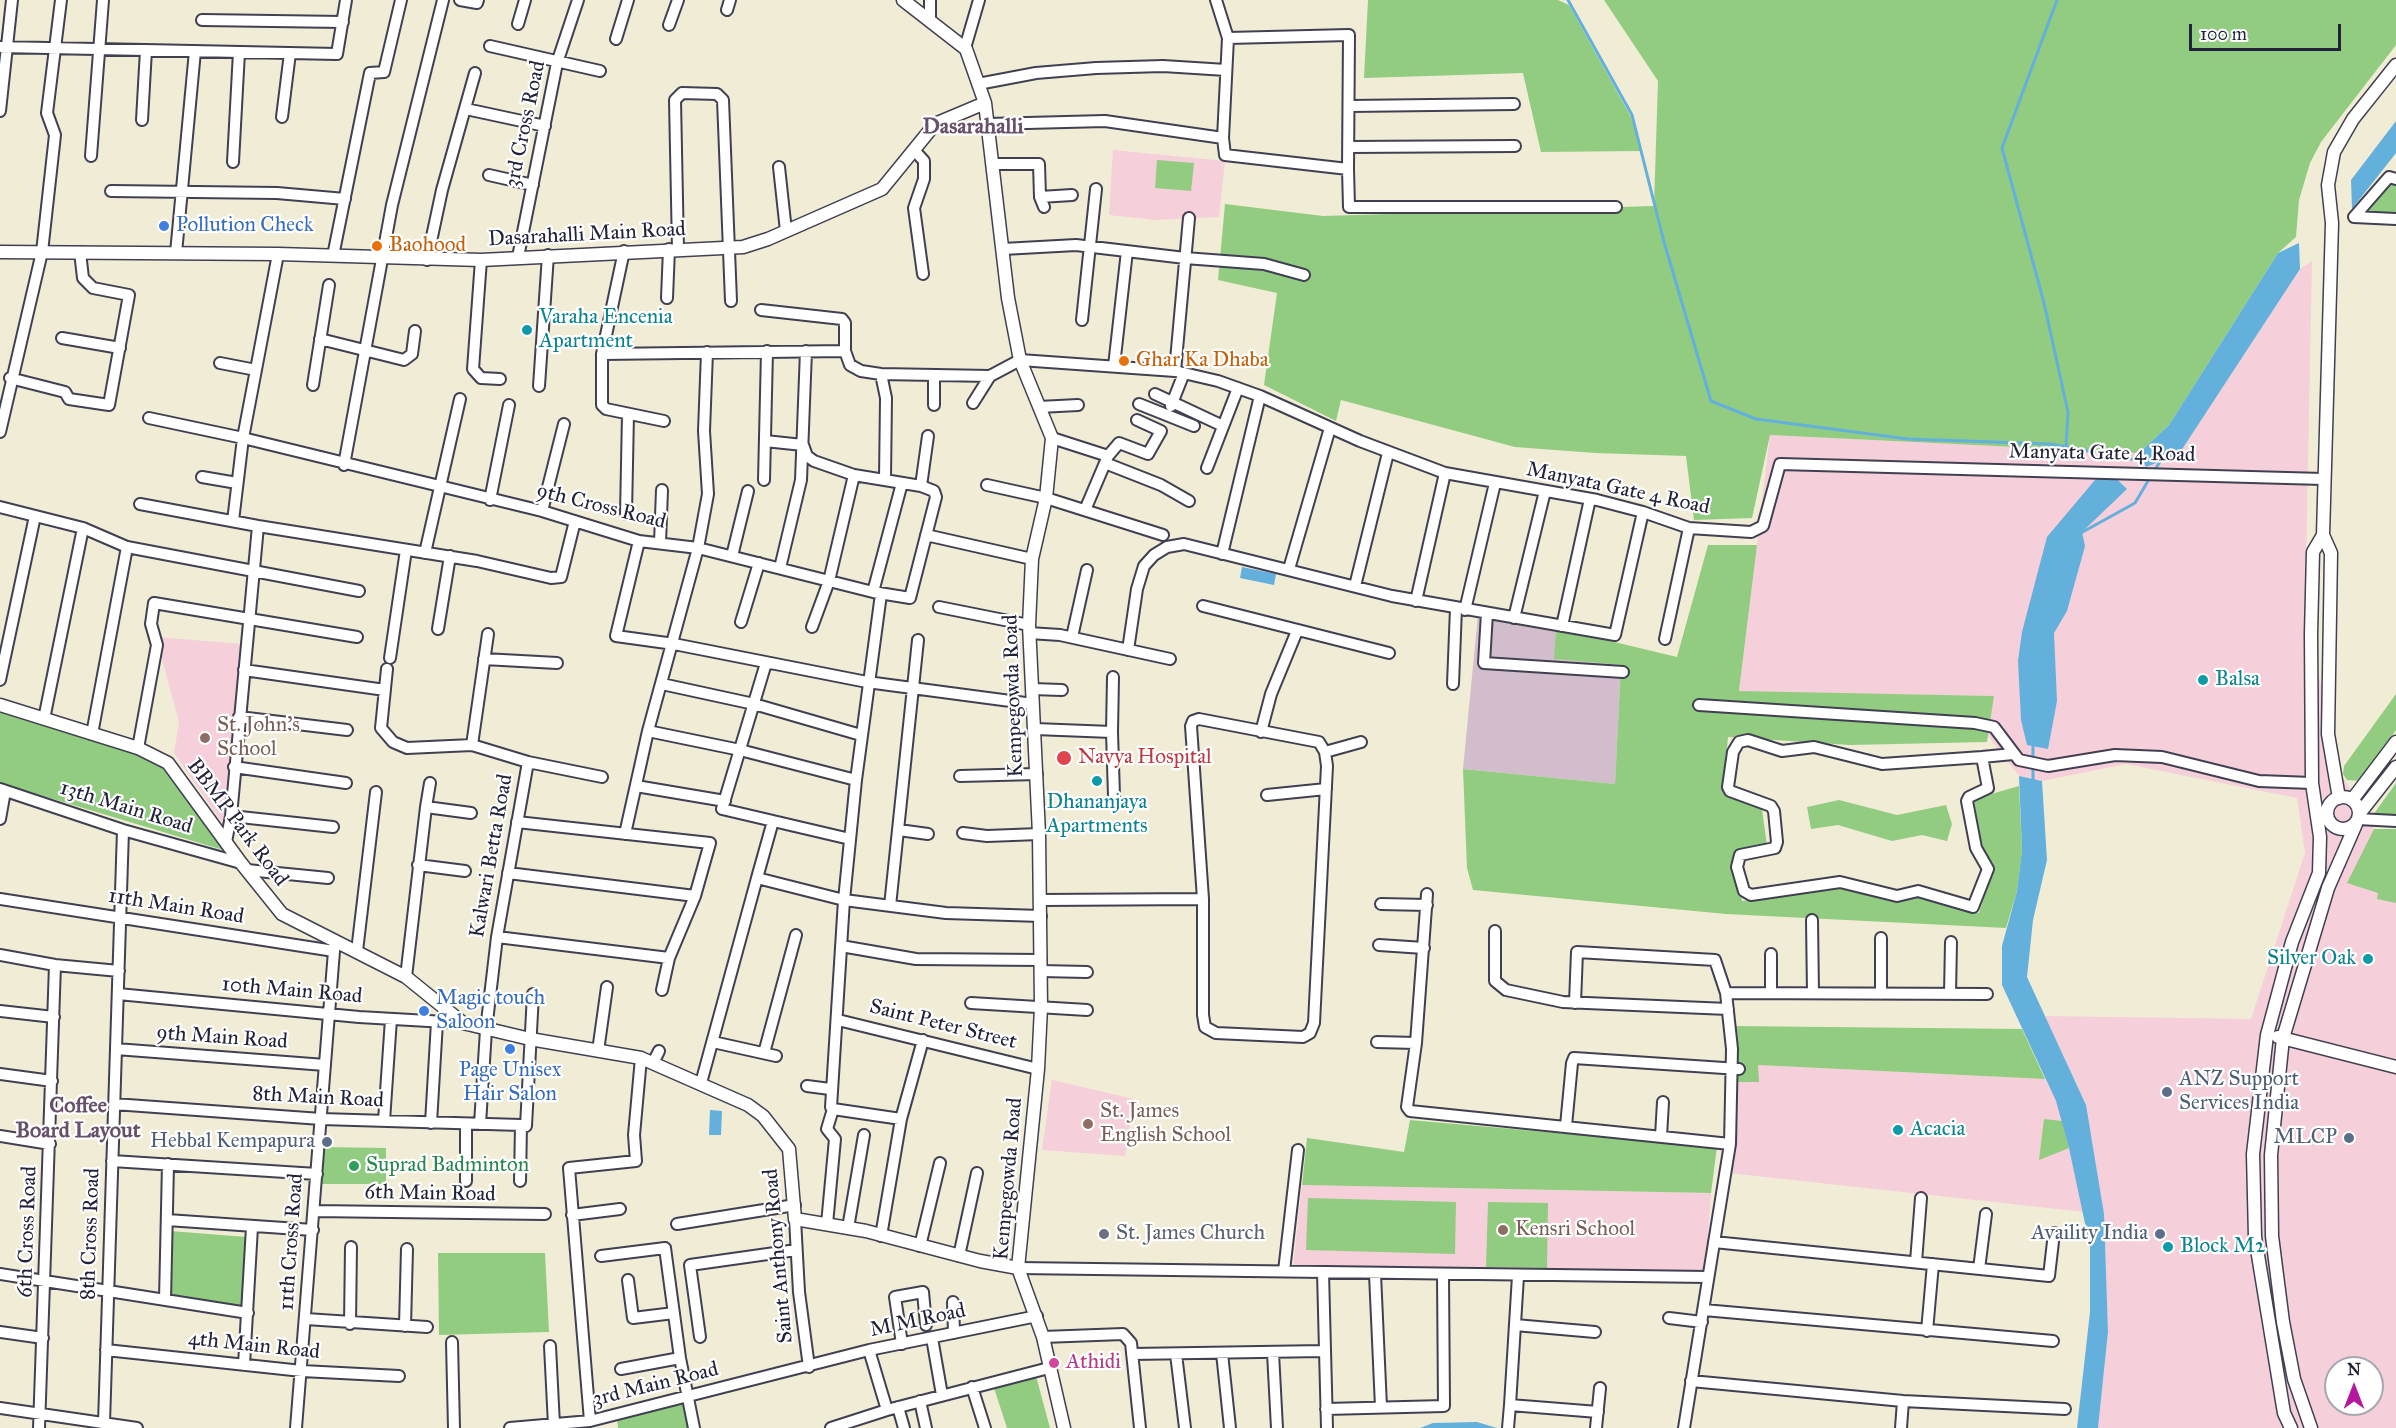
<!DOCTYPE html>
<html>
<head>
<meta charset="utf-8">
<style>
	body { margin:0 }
	#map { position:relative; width:2396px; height:1428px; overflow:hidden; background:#f1ecd6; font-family:"IM FELL Great Primer",serif }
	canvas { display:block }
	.north { position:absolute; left:2324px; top:1356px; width:60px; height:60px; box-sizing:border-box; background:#fff; border:2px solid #a7a7b1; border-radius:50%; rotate:0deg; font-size:16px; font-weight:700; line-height:24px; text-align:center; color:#22223b }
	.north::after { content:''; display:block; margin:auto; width:21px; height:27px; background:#b5179e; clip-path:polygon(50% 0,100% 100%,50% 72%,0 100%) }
	.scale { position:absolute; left:2189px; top:24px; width:152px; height:27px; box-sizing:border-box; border:3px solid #22223b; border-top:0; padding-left:8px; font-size:18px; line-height:21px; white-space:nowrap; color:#22223b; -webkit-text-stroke:4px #fff; paint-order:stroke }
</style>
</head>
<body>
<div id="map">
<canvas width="2396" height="1428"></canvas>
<div class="north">N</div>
<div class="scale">100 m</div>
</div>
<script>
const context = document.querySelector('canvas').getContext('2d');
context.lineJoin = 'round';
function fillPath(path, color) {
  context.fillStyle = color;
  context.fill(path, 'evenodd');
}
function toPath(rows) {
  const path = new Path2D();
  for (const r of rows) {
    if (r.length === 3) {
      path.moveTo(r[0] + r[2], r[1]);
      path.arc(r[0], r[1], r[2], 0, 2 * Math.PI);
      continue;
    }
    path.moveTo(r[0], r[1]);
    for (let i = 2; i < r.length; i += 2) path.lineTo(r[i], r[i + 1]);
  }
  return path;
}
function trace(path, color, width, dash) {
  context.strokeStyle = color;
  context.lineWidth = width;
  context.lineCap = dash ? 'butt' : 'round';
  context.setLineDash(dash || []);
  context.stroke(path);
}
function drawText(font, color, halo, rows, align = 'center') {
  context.font = font + ' "IM FELL Great Primer",serif';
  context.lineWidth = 4.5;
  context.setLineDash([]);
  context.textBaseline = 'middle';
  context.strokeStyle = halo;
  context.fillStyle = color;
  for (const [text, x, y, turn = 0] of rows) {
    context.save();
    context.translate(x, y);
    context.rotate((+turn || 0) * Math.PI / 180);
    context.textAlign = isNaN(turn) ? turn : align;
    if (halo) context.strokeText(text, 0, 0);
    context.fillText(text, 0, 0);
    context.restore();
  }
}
fillPath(toPath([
	[1113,150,1225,161,1219,217,1155,220,1109,215],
	[2312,261,2305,615,2341,774,2374,829,2396,829,2396,1428,2098,1428,2108,1332,2103,1214,1729,1173,1736,1125,1735,1082,1757,1065,2045,1079,2056,1101,2086,1105,2045,1016,2251,1019,2305,853,2297,798,2126,764,2042,781,2019,776,1986,733,1994,696,1739,692,1770,435,2139,453,2146,467,2179,454,2300,269],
	[2336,1368,2372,1368,2372,1404,2336,1404],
	[156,637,243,644,225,827,174,753,179,722],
	[1052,1080,1134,1099,1125,1156,1042,1150],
	[1302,1185,1711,1193,1705,1275,1293,1267]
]), '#f5cfda');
fillPath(toPath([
	[1478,615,1556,628,1555,659,1621,665,1615,784,1463,769]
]), '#d1bdcb');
fillPath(toPath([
	[1368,0,1558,0,1569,5,1631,117,1641,151,1541,152,1523,73,1364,78],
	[1604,0,2396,0,2396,45,2321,142,2310,163,2299,200,2296,237,2278,253,2169,425,2139,453,1770,435,1752,518,1694,520,1686,456,1595,453,1515,447,1341,400,1336,421,1264,385,1277,293,1218,280,1225,204,1323,216,1654,206,1658,81],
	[1157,160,1194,163,1191,191,1155,188],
	[2392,183,2396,184,2396,213,2366,212],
	[1708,545,1757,545,1739,691,1994,696,1987,742,1850,745,1728,737,1723,791,1762,809,1767,846,1733,854,1742,901,1840,886,1893,901,1921,896,1979,913,1994,866,1981,847,1974,799,2019,786,2022,851,2017,891,2006,928,1726,914,1473,890,1467,868,1463,769,1615,784,1621,665,1554,659,1556,628,1677,657],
	[2396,694,2396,730,2361,781,2347,780,2343,774,2344,766],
	[0,710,140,754,165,768,223,850,0,783],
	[2396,783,2396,816,2373,815],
	[1839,800,1897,815,1946,805,1952,824,1947,841,1922,835,1892,841,1838,825,1811,829,1807,807],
	[2374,829,2396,829,2396,903,2377,899,2378,893,2347,883],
	[1732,1026,2022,1029,2045,1079,1758,1065,1759,1082,1735,1082],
	[2044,1119,2062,1121,2069,1148,2039,1160],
	[1410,1120,1717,1147,1711,1193,1302,1185,1307,1138,1404,1152],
	[322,1147,386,1148,386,1184,322,1184],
	[1308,1198,1456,1202,1455,1254,1306,1250],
	[1488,1202,1548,1203,1547,1268,1486,1267],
	[170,1231,247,1237,245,1308,168,1296],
	[438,1253,545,1253,549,1332,439,1335],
	[1036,1376,1050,1428,1007,1428,994,1388],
	[687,1402,691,1428,618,1428,617,1418]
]), '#92cc80');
fillPath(toPath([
	[2396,121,2396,153,2352,209,2351,180],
	[2299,243,2300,269,2179,454,2146,467,2139,453,2169,425,2278,253],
	[2105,468,2127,489,2082,532,2085,546,2067,611,2054,633,2057,701,2048,749,2027,745,2021,720,2018,661,2022,632,2047,537],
	[1242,567,1276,574,1274,585,1240,578],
	[2019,776,2042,781,2047,860,2033,920,2027,977,2086,1105,2104,1214,2108,1332,2098,1428,2077,1428,2090,1312,2090,1247,2069,1148,2056,1101,2002,985,2002,946,2017,891,2022,851],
	[710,1110,722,1111,721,1135,709,1135],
	[1477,1422,1497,1428,1420,1428,1433,1423]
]), '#63b0dd');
trace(toPath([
	[1568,0,1632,115,1664,242,1711,401,1756,419,1908,439,2051,444,2147,462],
	[2057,0,2002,148,2044,303,2068,412,2066,447],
	[2155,470,2162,458],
	[2079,534,2135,503,2151,476],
	[2033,743,2033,760],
	[2033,767,2033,781]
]), '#63b0dd', 3);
const minor = toPath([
	[460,0,477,3,478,0],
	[930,0,930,21],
	[1216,0,1228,38,1223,138,1225,155,1348,169,1349,35,1228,38],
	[727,10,730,0],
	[202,20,343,22],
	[518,24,525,0],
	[669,25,678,0],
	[616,39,628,0],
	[490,46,600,71],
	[0,47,337,54,346,0],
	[965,48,979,0],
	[978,84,1036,73,1096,68,1163,66,1226,70],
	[1350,106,1514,104],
	[466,109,545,126],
	[0,111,12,0],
	[282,117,290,53],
	[142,120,146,50],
	[988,124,1105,121,1223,138],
	[1349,147,1515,146],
	[914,150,924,161,924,179,914,208,923,274],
	[91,156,103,0],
	[233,162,239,52],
	[992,164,1039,164,1040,197,1044,207],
	[779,167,786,231],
	[1348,169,1349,207,1616,207],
	[489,175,533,185],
	[111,191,277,193,345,199],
	[1040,197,1072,195],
	[2354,217,2389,177,2396,179],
	[2354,217,2396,219],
	[678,249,675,100,682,93,717,94,723,100,731,301],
	[1003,249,1076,245,1185,258,1264,264,1304,275],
	[624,251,602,354,845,351,850,365,861,371,881,374,990,376,1020,360,1175,371,1218,381,1260,396,1360,441,1445,473,1597,500,1643,512,1689,528,1751,532,1763,526,1780,464,2323,479],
	[176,253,195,51],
	[333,256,370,73,384,72,401,0],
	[518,257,557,63,578,0],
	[427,260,442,190,475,73],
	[481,260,473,369,481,378,500,379],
	[667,298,669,249],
	[761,310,842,319,845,323,845,351],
	[1082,320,1096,189],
	[62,338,120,348],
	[320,339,404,360,412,354,415,331],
	[602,354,602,405,606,409,664,421],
	[220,363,256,370],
	[1114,366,1127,251],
	[1175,371,1189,218],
	[881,374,886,398,885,479],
	[10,378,65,392,69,399,109,405,129,295,93,288,83,278,80,252],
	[313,385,329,285],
	[539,386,548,255],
	[1155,394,1223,426],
	[973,403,990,376],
	[1139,404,1194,426],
	[934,405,934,375],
	[1171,406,1184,373],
	[1039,407,1078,405],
	[149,418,243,438,542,511,639,541,698,548,873,592,910,598,936,497,934,491,921,486,928,436],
	[0,432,42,252,55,135,47,113,61,0],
	[1052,438,1108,456],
	[765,441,803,445,807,456,814,461,854,475,921,486],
	[1105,463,1161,485,1189,501],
	[344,465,392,205,443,0],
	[1207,468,1238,388],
	[202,477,237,483],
	[764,480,767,351],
	[987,485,1046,498,1163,535],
	[490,500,509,405],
	[140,504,258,526,477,561,551,578,561,577,575,521],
	[0,507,83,528,127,547,359,591],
	[1085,510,1108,456,1119,443,1148,454,1161,431,1137,420],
	[542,511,564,424],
	[626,514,628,414],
	[233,521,243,438,278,254],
	[926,535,1032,559],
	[639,541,616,636,674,644,867,682,1033,704],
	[660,543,662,490],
	[425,553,460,399],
	[1222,554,1260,396],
	[732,556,748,491],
	[780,568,801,480,806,351],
	[1289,569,1330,428],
	[1355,586,1388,453],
	[873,592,902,483],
	[881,594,856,780,844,900,831,1107,833,1109,901,1119,923,1040],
	[1416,601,1445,473],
	[1203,606,1389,653],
	[939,607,1029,625],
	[1465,610,1495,483],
	[1487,613,1484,663,1623,672],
	[1514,618,1545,491],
	[741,622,759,563],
	[1562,626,1590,499],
	[812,627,829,581,854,475],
	[438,629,450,556],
	[1029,633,1060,635,1170,659],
	[1072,637,1087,570],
	[1665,639,1689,528],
	[1128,650,1137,589,1144,566,1154,555,1167,547,1184,544,1392,596,1615,635,1643,512],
	[390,658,406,550],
	[484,659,557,663],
	[766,663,722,809,850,839],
	[387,669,381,728,393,742,407,748,472,745,528,762,497,937,486,1030,480,1124],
	[244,670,385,690],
	[0,680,35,516],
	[662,684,754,704,861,735],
	[1453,684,1456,608],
	[1032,689,1062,690],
	[1699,705,1975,723,1994,727,2019,760,2048,766,2115,755,2162,757,2259,781,2312,783],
	[239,717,347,730],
	[44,719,83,528],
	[1199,719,1319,742,1325,752,1327,766,1314,1023,1310,1033,1303,1037,1216,1033,1205,1027,1203,1015,1203,899,1191,726,1193,721,1199,719],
	[1035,729,1112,732,1114,796],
	[648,731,740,750,856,780],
	[1112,732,1113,677],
	[1261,732,1271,694,1297,631],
	[92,734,127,547],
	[472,745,488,634],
	[138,748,157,645,151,624,154,603,357,637],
	[1325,752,1361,742],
	[1982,757,1882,764,1814,747,1782,751,1748,740,1739,742,1733,752,1728,787,1730,791,1771,806,1774,811,1777,842,1775,848,1740,855,1737,867,1744,891,1751,895,1840,882,1897,896,1918,891,1973,907,1988,869,1976,848,1967,801,1969,797,1988,788,1982,757,2013,754],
	[528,762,602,777],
	[234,767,346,783],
	[960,776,1037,774],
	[636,786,725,801],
	[0,789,123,830,241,863],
	[1267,795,1326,789],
	[426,807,430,783],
	[231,816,333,827],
	[0,819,5,791],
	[2358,819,2396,821],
	[773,821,757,878,844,900,946,913,1041,916],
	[517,822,710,843,695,896,669,958,662,990],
	[899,830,928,834],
	[963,833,987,836,1039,834],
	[625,834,648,731,698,548,708,494,704,431,707,352],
	[226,842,231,816,258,526],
	[418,865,465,871],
	[247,870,328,878],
	[508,873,695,896],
	[1427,894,1416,1043,1407,1107,1410,1111,1730,1144],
	[0,899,334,951,335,946],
	[1041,900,1203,899],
	[1381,904,1427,905],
	[890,906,918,640],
	[1812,920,1813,993],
	[1495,931,1495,981,1506,990,1563,1002,1728,1009],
	[497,937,669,958],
	[1881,938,1881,994],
	[1379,945,1424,948],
	[841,946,916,959,1041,960],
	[357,951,376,792],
	[0,955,55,965,119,971],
	[1041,971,1087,972],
	[406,977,426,807,471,813],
	[1726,993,1987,994],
	[1771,993,1771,954],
	[118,994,359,1017,463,1023],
	[1950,994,1951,942],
	[971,1003,1087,1010],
	[1575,1003,1577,952,1715,960,1726,993,1732,1049,1730,1144,1684,1428],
	[0,1011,54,1017],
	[838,1020,1038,1069],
	[713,1042,776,1056],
	[1377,1042,1416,1043],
	[116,1049,325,1065],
	[598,1051,607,987],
	[764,1053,796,935],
	[653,1063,659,1051],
	[0,1074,52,1081],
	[701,1083,757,878],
	[807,1086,830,1089],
	[114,1104,321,1119,521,1125],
	[384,1121,391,1019],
	[431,1123,437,1022],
	[466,1124,466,1181],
	[1566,1126,1572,1063,1574,1058,1739,1069],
	[0,1136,50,1144],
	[1661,1136,1663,1102],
	[112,1161,317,1174],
	[520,1181,521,1125,526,1126,533,994],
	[314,1211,545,1214],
	[572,1215,620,1209],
	[795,1219,799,1292,809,1367],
	[167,1220,313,1230],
	[677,1224,795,1205],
	[827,1224,835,1139,827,1129,833,1109],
	[848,1228,864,1135],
	[881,1236,901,1119],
	[1714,1242,2049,1276,2054,1233],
	[920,1246,940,1163],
	[601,1256,665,1248,680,1358,694,1428],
	[959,1256,977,1173],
	[1916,1262,1921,1198],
	[1018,1268,1708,1277],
	[1979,1269,1986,1214],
	[1284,1271,1298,1150],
	[1323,1272,1327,1428],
	[0,1274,248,1313],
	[1375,1274,1381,1407],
	[1518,1276,1510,1405,1598,1412],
	[628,1280,633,1318,674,1313],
	[165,1300,168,1164],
	[953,1302,954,1333],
	[1704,1310,2053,1341],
	[1669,1318,1702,1322],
	[306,1319,427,1327],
	[350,1324,351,1247],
	[1515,1325,1595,1332],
	[405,1326,407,1249],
	[1927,1331,1933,1264],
	[0,1332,43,1338],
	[700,1337,690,1265,796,1250],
	[1043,1337,1123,1334,1131,1343,1140,1428],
	[932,1338,942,1395],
	[452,1342,454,1428],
	[902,1344,895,1297,923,1292,926,1325],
	[550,1346,554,1425],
	[106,1350,302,1371,399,1376],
	[869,1350,887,1410],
	[1222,1353,1230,1428],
	[1273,1353,1277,1428],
	[1132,1354,1324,1351],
	[1176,1354,1185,1428],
	[244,1365,252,1227],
	[621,1369,680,1358],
	[1691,1381,1903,1401,2065,1409],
	[972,1387,985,1428],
	[920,1401,926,1428],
	[898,1407,904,1428],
	[0,1408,137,1428],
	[1326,1409,1444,1406,1443,1275],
	[590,1421,569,1168,636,1161,634,1135,641,1058],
	[104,1423,123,830],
	[39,1428,55,965],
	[296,1428,334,951],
	[510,1428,590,1421,869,1350,1037,1316],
	[831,1428,887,1410,1049,1368],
	[1508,1428,1510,1405],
	[1596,1428,1600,1388],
	[1901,1428,1903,1401]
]);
const tertiary = toPath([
	[903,0,966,49,985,103,1008,298,1020,360,1052,438,1046,498,1032,559,1029,625,1039,834,1041,1007,1038,1069,1018,1268,1043,1337,1064,1428],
	[0,252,278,254,481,260,743,247,768,239,882,189,935,124,985,103],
	[0,705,138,748,168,763,241,863,282,914,406,977,463,1023,530,1039,641,1058,748,1105,763,1116,789,1149,795,1219,866,1231,980,1261,1018,1268],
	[2343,813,16],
	[2339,798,2328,734,2331,553,2323,535,2332,223,2328,185,2334,152,2353,119,2396,65],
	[2352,800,2396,742],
	[2359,814,2396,767],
	[2278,1037,2396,1067],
	[2291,1428,2284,1413,2255,1237,2253,1154,2267,1035,2292,942,2319,873,2320,837,2312,783,2311,634,2313,552,2323,535],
	[2311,1428,2294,1379,2283,1322,2272,1236,2271,1155,2283,1038,2328,888,2356,824]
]);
trace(minor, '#414052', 14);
trace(tertiary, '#414052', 15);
trace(minor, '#fff', 10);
trace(tertiary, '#fff', 12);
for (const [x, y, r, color] of [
	[164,226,6,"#3f7fe0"],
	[377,246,6,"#e8710a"],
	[527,330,6,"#0f9aa8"],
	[1124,361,6,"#e8710a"],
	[2203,680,6,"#0f9aa8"],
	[205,738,6,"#8d6e63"],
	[1064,758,8,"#e0444e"],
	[1097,781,6,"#0f9aa8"],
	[2368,959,6,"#0f9aa8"],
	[424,1011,6,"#3f7fe0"],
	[510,1049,6,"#3f7fe0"],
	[2167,1092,6,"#5c6f8a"],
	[1088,1124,6,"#8d6e63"],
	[1898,1130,6,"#0f9aa8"],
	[2349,1138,6,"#5c6f8a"],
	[327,1142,6,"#5c6f8a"],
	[354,1166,6,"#2e9e5b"],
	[1503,1230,6,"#8d6e63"],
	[1104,1234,6,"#6b7280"],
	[2160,1234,6,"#5c6f8a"],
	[2168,1247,6,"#0f9aa8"],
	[1054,1363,6,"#d1479c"]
]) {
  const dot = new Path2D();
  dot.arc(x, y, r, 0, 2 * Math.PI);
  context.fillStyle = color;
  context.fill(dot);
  trace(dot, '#fff', 2);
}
drawText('21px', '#22223b', '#fff', [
	["3rd Cross Road",526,124,-78],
	["Dasarahalli Main Road",587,235,-3],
	["Manyata Gate 4 Road",2102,454,1],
	["Manyata Gate 4 Road",1618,489,12],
	["9th Cross Road",601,507,14],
	["Kempegowda Road",1014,696,-92],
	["13th Main Road",126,808,17],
	["BBMP Park Road",237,823,53],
	["Kalwari Betta Road",492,856,-80],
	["11th Main Road",176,907,9],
	["10th Main Road",292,991,5],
	["Saint Peter Street",943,1025,14],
	["9th Main Road",222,1038,4],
	["8th Main Road",318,1098,3],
	["Kempegowda Road",1009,1179,-85],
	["6th Main Road",430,1194,1],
	["6th Cross Road",28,1232,-88],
	["8th Cross Road",91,1234,-88],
	["11th Cross Road",292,1242,-86],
	["Saint Anthony Road",779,1256,-95],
	["M M Road",918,1321,-12],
	["4th Main Road",254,1346,6],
	["3rd Main Road",656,1385,-14]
]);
drawText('21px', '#366cbe', '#fff', [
	["Pollution Check",176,226],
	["Magic touch",436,999],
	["Saloon",436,1023],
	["Page Unisex",510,1071,"center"],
	["Hair Salon",510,1095,"center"]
], 'left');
drawText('21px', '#c56008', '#fff', [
	["Baohood",389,246],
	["Ghar Ka Dhaba",1136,361]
], 'left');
drawText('21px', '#0d838f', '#fff', [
	["Varaha Encenia",539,318],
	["Apartment",539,342],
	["Balsa",2215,680],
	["Dhananjaya",1097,803,"center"],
	["Apartments",1097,827,"center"],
	["Silver Oak",2356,959,"right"],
	["Acacia",1910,1130],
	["Block M2",2180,1247]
], 'left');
drawText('21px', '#785e54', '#fff', [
	["St. John's",217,726],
	["School",217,750],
	["St. James",1100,1112],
	["English School",1100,1136],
	["Kensri School",1515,1230]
], 'left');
drawText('21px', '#be3a42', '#fff', [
	["Navya Hospital",1078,758]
], 'left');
drawText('21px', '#4e5e75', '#fff', [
	["ANZ Support",2179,1080,"left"],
	["Services India",2179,1104,"left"],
	["MLCP",2337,1138],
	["Hebbal Kempapura",315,1142],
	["Availity India",2148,1234]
], 'right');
drawText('21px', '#27864d', '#fff', [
	["Suprad Badminton",366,1166]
], 'left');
drawText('21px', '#5b616d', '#fff', [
	["St. James Church",1116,1234]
], 'left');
drawText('21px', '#b23c85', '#fff', [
	["Athidi",1066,1363]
], 'left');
drawText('bold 22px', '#67516a', '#fff', [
	["Dasarahalli",973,128],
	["Coffee",78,1107],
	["Board Layout",78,1132]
]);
</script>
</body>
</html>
